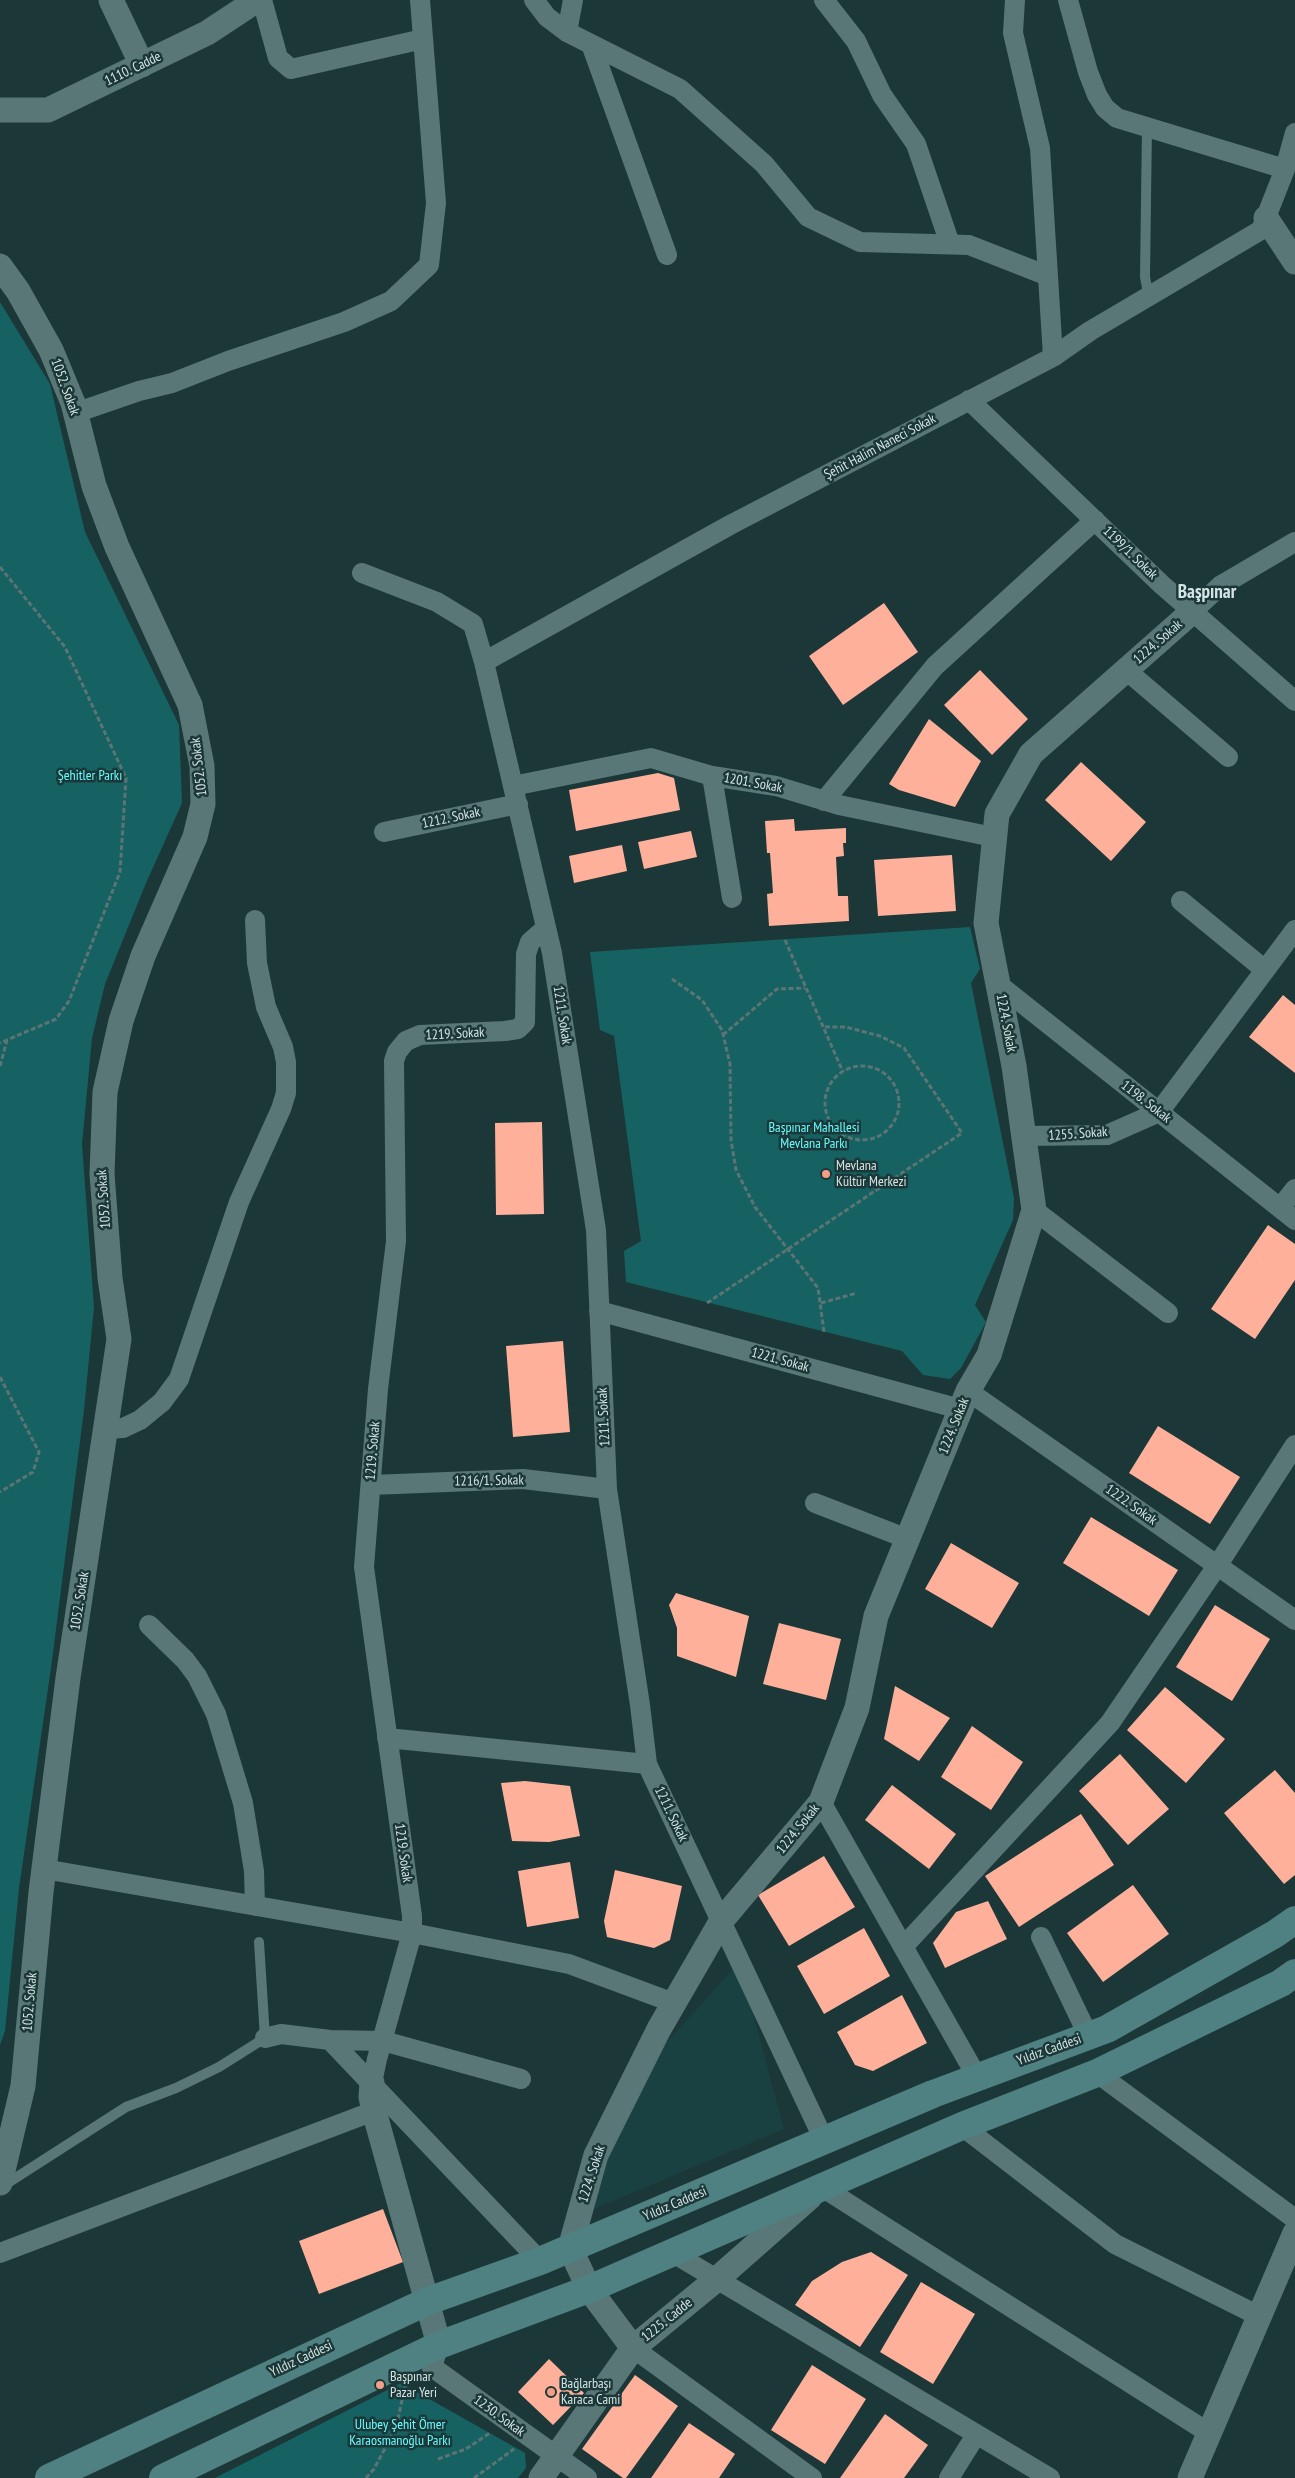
<!DOCTYPE html>
<html>
<head>
<meta charset="utf-8">
<style>
	body { margin:0 }
	canvas { display:block; background:#1b3737 }
</style>
</head>
<body>
<canvas width="1295" height="2478"></canvas>
<script>
const context = document.querySelector('canvas').getContext('2d');
context.lineJoin = 'round';
function fillPath(path, color) {
  context.fillStyle = color;
  context.fill(path, 'evenodd');
}
function toPath(rows) {
  const path = new Path2D();
  for (const r of rows) {
    if (r.length === 3) {
      path.moveTo(r[0] + r[2], r[1]);
      path.arc(r[0], r[1], r[2], 0, 2 * Math.PI);
      continue;
    }
    path.moveTo(r[0], r[1]);
    for (let i = 2; i < r.length; i += 2) path.lineTo(r[i], r[i + 1]);
  }
  return path;
}
function trace(path, color, width, dash) {
  context.strokeStyle = color;
  context.lineWidth = width;
  context.lineCap = dash ? 'butt' : 'round';
  context.setLineDash(dash || []);
  context.stroke(path);
}
function drawText(font, color, halo, rows, align = 'center') {
  context.font = font + ' "PT Sans Narrow",sans-serif';
  context.lineWidth = 5;
  context.setLineDash([]);
  context.textBaseline = 'middle';
  context.strokeStyle = halo;
  context.fillStyle = color;
  for (const [text, x, y, turn = 0] of rows) {
    context.save();
    context.translate(x, y);
    context.rotate((+turn || 0) * Math.PI / 180);
    context.textAlign = isNaN(turn) ? turn : align;
    if (halo) context.strokeText(text, 0, 0);
    context.fillText(text, 0, 0);
    context.restore();
  }
}
fillPath(toPath([
	[734,1968,743,1976,784,2129,594,2209,611,2141,660,2050]
]), '#1a4142');
fillPath(toPath([
	[0,302,50,384,85,532,179,725,182,803,146,883,105,984,92,1038,82,1144,94,1307,84,1410,51,1668,19,1888,5,2031,0,2045],
	[970,927,980,969,971,983,1014,1198,1013,1220,975,1305,986,1322,961,1368,950,1379,923,1375,902,1351,626,1282,624,1251,641,1241,614,1036,600,1030,590,952],
	[401,2383,525,2453,526,2468,518,2478,215,2478]
]), '#166263');
fillPath(toPath([
	[884,603,918,652,843,705,809,656],
	[980,670,1028,719,992,755,944,705],
	[929,719,981,761,955,807,899,790,889,784],
	[1081,762,1146,822,1111,861,1045,800],
	[658,773,674,778,680,810,576,831,569,790],
	[794,819,795,831,846,828,846,843,843,843,844,856,836,857,838,896,848,896,849,921,769,926,767,894,773,893,770,853,767,853,765,821],
	[691,831,697,857,644,869,638,842],
	[622,845,627,871,574,883,569,856],
	[952,855,956,911,878,916,874,860],
	[1283,995,1295,1005,1295,1073,1249,1037],
	[542,1122,544,1214,496,1215,495,1123],
	[1268,1225,1295,1244,1295,1280,1255,1339,1211,1309],
	[563,1341,570,1432,513,1437,506,1346],
	[1158,1426,1240,1477,1210,1524,1129,1473],
	[1091,1517,1178,1570,1149,1616,1063,1563],
	[951,1543,1019,1583,992,1628,925,1589],
	[676,1593,749,1616,736,1677,677,1656,677,1628,669,1605],
	[1215,1605,1270,1639,1232,1701,1176,1667],
	[779,1623,841,1639,826,1700,763,1684],
	[895,1686,950,1718,919,1761,884,1739],
	[1165,1687,1225,1739,1186,1783,1127,1730],
	[972,1726,1023,1762,991,1810,941,1777],
	[1120,1754,1169,1809,1128,1845,1079,1791],
	[1275,1770,1295,1793,1295,1875,1284,1884,1224,1813],
	[525,1781,570,1786,580,1836,549,1842,512,1841,501,1783],
	[892,1785,956,1834,929,1869,865,1820],
	[1081,1814,1114,1865,1019,1927,985,1876],
	[824,1856,855,1907,789,1946,758,1895],
	[570,1862,579,1918,527,1927,518,1871],
	[615,1870,682,1886,670,1940,654,1948,607,1937,604,1921],
	[1133,1885,1169,1934,1103,1982,1067,1933],
	[988,1901,1007,1939,945,1968,933,1943,956,1912],
	[864,1928,890,1976,824,2014,797,1966],
	[902,1995,927,2043,873,2071,855,2065,837,2032],
	[383,2209,403,2262,319,2294,299,2241],
	[871,2252,908,2275,860,2347,795,2305,812,2281,842,2262],
	[921,2282,975,2314,933,2384,880,2352],
	[549,2359,584,2393,553,2425,518,2392],
	[812,2365,866,2399,825,2464,771,2430],
	[635,2375,678,2406,626,2478,623,2478,582,2449],
	[885,2414,928,2445,904,2478,840,2478],
	[689,2423,735,2454,719,2478,651,2478]
]), '#feb09b');
trace(toPath([
	[0,567,65,647,126,778,120,872,69,1001,56,1019,0,1043],
	[785,940,843,1072],
	[672,979,702,1000,722,1030,730,1064,731,1140,736,1170,755,1207,818,1288,824,1332],
	[723,1035,777,989,805,988],
	[0,1066,7,1040],
	[862,1103,37],
	[707,1303,962,1133,904,1048,880,1036,846,1027,822,1027],
	[821,1303,857,1293],
	[0,1377,39,1452,33,1472,0,1492],
	[438,2459,466,2449,490,2433],
	[366,2478,374,2469,396,2428,405,2386],
	[474,2478,514,2449]
]), '#5c7474', 3, [5, 2.5]);
trace(toPath([
	[1147,126,1145,277,1149,298],
	[3,2186,126,2107,176,2088,219,2067,265,2038,259,1942]
]), '#597777', 10);
trace(toPath([
	[262,0,278,58,291,69,423,39],
	[534,0,547,17,567,32,680,89,764,164,808,217,860,242,969,245,1048,276],
	[824,0,856,41,882,95,916,144,950,244],
	[1015,0,1013,33,1040,148,1053,357],
	[1068,0,1088,72,1097,95,1105,108,1117,118,1285,169],
	[567,32,573,0],
	[591,44,667,255],
	[969,400,1161,584,1295,701],
	[75,413,139,391,172,383,228,361,344,322,391,301,429,265,436,203,420,0],
	[362,573,437,602,473,624,484,662,552,953,596,1230,607,1489,640,1705,647,1764,824,2140],
	[1193,611,1220,586,1295,542],
	[484,662,730,525,1053,357,1090,331,1261,230,1285,169,1295,133],
	[1126,670,1228,757],
	[712,776,732,898],
	[513,786,651,758,712,776,776,786,839,805,993,837],
	[824,801,935,666,1095,520],
	[384,832,518,804],
	[1181,901,1265,970],
	[998,984,1295,1220],
	[1024,1136,1107,1135,1159,1112,1295,930],
	[1280,1208,1295,1189],
	[1034,1210,1168,1313],
	[599,1311,960,1409],
	[968,1391,1295,1620],
	[106,1429,123,1428,140,1420,162,1402,179,1379,239,1202,281,1109,286,1093,286,1062,283,1047,266,1007,257,963,255,920],
	[371,1485,523,1479,607,1489],
	[815,1503,908,1539],
	[149,1625,185,1660,197,1676,216,1714,243,1803,254,1871,255,1906],
	[387,1738,647,1764],
	[821,1802,977,2077],
	[44,1869,412,1933,569,1964,674,2003],
	[1041,1937,1088,2035],
	[903,1947,1110,1723,1217,1566,1295,1445],
	[265,2038,281,2034,330,2040,383,2041,521,2079],
	[330,2040,540,2261],
	[1097,2073,1295,2219],
	[372,2083,377,2059,412,1933,412,1916,364,1567,378,1389,396,1241,394,1061,397,1052,406,1041,420,1035,505,1031,518,1029,525,1022,526,954,530,942,546,928],
	[962,2126,1115,2244,1259,2316],
	[822,2187,1209,2433],
	[0,2253,374,2111],
	[673,2253,1050,2478],
	[439,2345,432,2367,587,2478],
	[633,2348,812,2478],
	[949,2478,976,2435]
]), '#597777', 20);
trace(toPath([
	[111,0,142,65],
	[0,110,48,110,207,33,257,0],
	[1266,218,1295,262],
	[0,266,18,291,51,350,73,403,94,486,117,547,190,705,202,766,203,804,195,837,143,956,121,1021,105,1092,102,1174,110,1278,119,1339,68,1678,41,1892,23,2086,0,2183],
	[372,2083,371,2097,374,2111,439,2345],
	[633,2348,589,2289,570,2248,596,2155,659,2029,722,1920,821,1802,857,1708,876,1616,968,1391,989,1355,1034,1210,1014,1066,986,923,997,814,1031,754,1193,611],
	[541,2478,633,2348,717,2279,810,2197],
	[1190,2478,1295,2233]
]), '#597777', 25);
trace(toPath([
	[49,2478,428,2301,540,2261,933,2094,1107,2029,1275,1934,1295,1920],
	[163,2478,439,2345,589,2289,962,2126,1097,2073,1281,1983,1295,1973]
]), '#4f8182', 28);
for (const [x, y, r, color] of [
	[826,1174,5,"#f49e87"],
	[380,2385,5,"#f49e87"],
	[551,2392,5,"#f49e87"]
]) {
  const dot = new Path2D();
  dot.arc(x, y, r, 0, 2 * Math.PI);
  context.fillStyle = color;
  context.fill(dot);
  trace(dot, '#1b3737', 2);
}
drawText('14px', '#d4e4e4', '#1b3737', [
	["1110. Cadde",133,69,-26],
	["1052. Sokak",65,387,70],
	["Şehit Halim Naneci Sokak",880,447,-28],
	["1199/1. Sokak",1130,553,44],
	["1224. Sokak",1158,642,-41],
	["1052. Sokak",199,767,-97],
	["1201. Sokak",753,783,10],
	["1212. Sokak",451,818,-12],
	["1211. Sokak",562,1015,81],
	["1224. Sokak",1006,1023,79],
	["1219. Sokak",455,1034,-3],
	["1198. Sokak",1146,1102,38],
	["1255. Sokak",1078,1134,-4],
	["1052. Sokak",104,1199,-94],
	["1221. Sokak",780,1360,15],
	["1211. Sokak",604,1417,-93],
	["1224. Sokak",954,1426,-68],
	["1219. Sokak",373,1451,-85],
	["1216/1. Sokak",489,1481,-1],
	["1222. Sokak",1131,1505,35],
	["1052. Sokak",80,1601,-81],
	["1211. Sokak",671,1814,64],
	["1224. Sokak",798,1829,-51],
	["1219. Sokak",403,1853,82],
	["1052. Sokak",30,2002,-85],
	["Yıldız Caddesi",1049,2050,-20],
	["1224. Sokak",592,2174,-72],
	["Yıldız Caddesi",675,2204,-23],
	["1225. Cadde",667,2320,-39],
	["Yıldız Caddesi",301,2359,-25],
	["1230. Sokak",499,2416,36]
]);
drawText('14px', '#65fcff', '#1b3737', [
	["Şehitler Parkı",90,776],
	["Başpınar Mahallesi",814,1128],
	["Mevlana Parkı",814,1144],
	["Ulubey Şehit Ömer",400,2425],
	["Karaosmanoğlu Parkı",400,2441]
]);
drawText('14px', '#d4e4e4', '#1b3737', [
	["Mevlana",836,1166],
	["Kültür Merkezi",836,1182],
	["Başpınar",390,2377],
	["Pazar Yeri",390,2393],
	["Bağlarbaşı",561,2384],
	["Karaca Cami",561,2400]
], 'left');
drawText('bold 19px', '#d4e4e4', '#1b3737', [
	["Başpınar",1207,593]
]);
</script>
</body>
</html>
